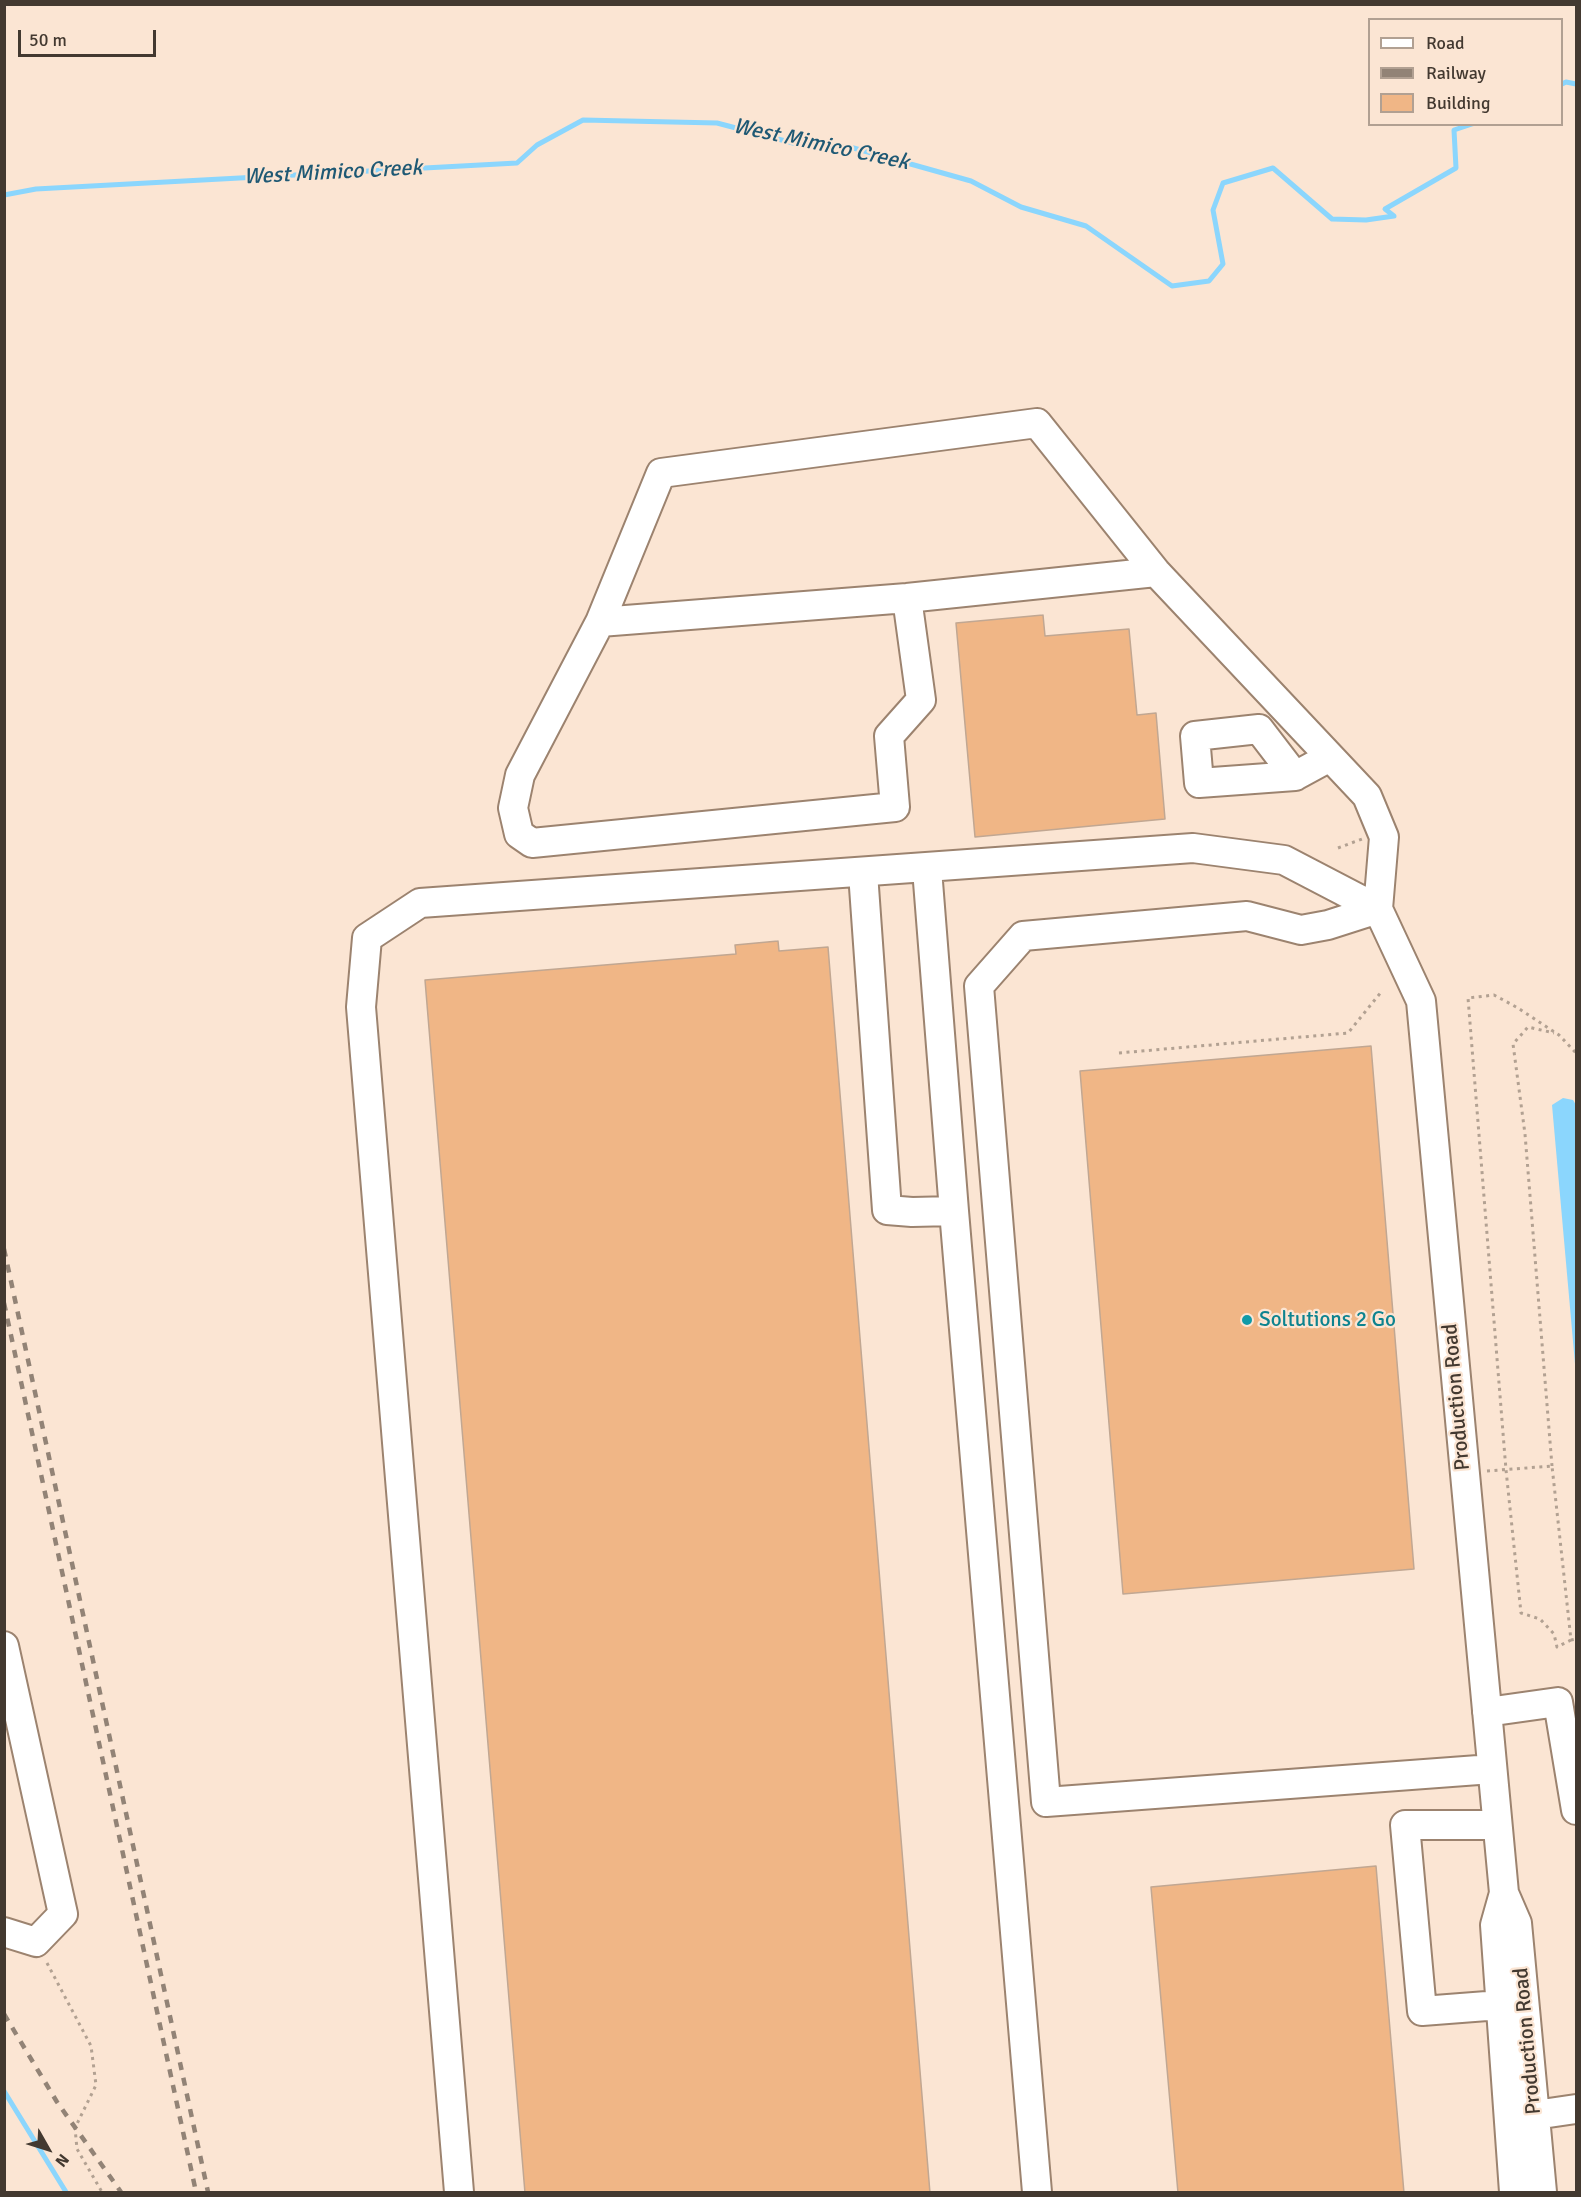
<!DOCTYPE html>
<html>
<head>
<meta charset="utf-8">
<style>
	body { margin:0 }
	#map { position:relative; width:1581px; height:2197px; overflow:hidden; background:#fbe5d3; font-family:Signika,sans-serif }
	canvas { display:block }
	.frame { position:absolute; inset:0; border:6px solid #433930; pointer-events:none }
	.legend { position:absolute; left:1368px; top:18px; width:195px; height:108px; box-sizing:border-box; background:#fbe5d3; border:2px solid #b1a092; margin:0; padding:8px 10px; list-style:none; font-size:18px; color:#433930 }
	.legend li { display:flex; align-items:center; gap:12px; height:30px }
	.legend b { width:30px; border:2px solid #b1a092 }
	.north { position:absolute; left:18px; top:2119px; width:60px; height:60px; -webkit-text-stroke:4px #fbe5d3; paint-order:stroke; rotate:129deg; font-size:16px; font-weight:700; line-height:24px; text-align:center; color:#433930 }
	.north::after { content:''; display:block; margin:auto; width:21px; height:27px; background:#433930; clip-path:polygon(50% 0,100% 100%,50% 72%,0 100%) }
	.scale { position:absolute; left:18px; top:30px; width:138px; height:27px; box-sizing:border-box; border:3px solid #433930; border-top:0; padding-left:8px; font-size:18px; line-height:21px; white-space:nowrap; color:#433930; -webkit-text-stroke:4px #fbe5d3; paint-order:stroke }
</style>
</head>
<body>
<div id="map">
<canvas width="1581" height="2197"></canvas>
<div class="frame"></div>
<ul class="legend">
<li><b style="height:8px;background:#fff"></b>Road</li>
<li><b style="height:8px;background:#928376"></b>Railway</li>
<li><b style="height:16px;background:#f0b686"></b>Building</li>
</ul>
<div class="north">N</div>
<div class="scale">50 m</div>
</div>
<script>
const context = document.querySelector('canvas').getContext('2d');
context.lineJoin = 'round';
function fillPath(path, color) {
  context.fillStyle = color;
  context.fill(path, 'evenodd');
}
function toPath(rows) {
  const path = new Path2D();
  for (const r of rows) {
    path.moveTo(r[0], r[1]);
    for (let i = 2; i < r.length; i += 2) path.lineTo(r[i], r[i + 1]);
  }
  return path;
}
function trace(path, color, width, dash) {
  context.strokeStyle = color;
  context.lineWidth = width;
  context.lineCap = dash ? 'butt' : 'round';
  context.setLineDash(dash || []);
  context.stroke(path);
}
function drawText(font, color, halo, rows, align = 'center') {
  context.font = font + ' Signika,sans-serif';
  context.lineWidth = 4.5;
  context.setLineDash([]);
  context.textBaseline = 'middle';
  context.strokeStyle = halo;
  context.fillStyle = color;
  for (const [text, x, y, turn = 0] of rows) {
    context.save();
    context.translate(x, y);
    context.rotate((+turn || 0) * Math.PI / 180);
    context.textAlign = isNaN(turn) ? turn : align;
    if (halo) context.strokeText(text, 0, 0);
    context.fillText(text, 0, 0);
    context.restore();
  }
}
fillPath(toPath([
	[1563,1098,1573,1100,1576,1105,1576,1375,1552,1105]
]), '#8bd6fd');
trace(toPath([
	[1562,84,1566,82,1576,84],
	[4,195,36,189,517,163,537,145,583,120,717,123,793,143,850,147,971,181,1021,207,1086,226,1172,286,1209,281,1223,264,1213,210,1223,183,1273,168,1332,219,1366,220,1394,216,1385,209,1456,168,1454,130,1472,124],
	[4,2091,66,2192]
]), '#8bd6fd', 5);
const building = toPath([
	[1043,615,1045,636,1129,629,1137,715,1156,713,1165,819,975,837,956,623,1043,615],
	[778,941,779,951,828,947,930,2193,525,2193,425,980,736,954,735,945,778,941],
	[1371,1046,1414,1569,1123,1594,1080,1071,1371,1046],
	[1376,1866,1404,2193,1178,2193,1151,1887,1376,1866]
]);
fillPath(building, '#f0b686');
trace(building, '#c1a792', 1.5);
const minor = toPath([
	[1156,572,907,598,600,622,661,473,1037,423,1156,572,1367,796,1384,837,1378,909,1421,1001,1504,1893,1517,1923,1542,2192],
	[600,622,520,775,513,808,519,834,532,843,895,807,889,736,921,700,907,598],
	[1295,776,1199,783,1195,736,1259,729,1295,776,1330,757],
	[927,869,954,1211,1037,2192],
	[863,873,887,1210,912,1212,954,1211],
	[1378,909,1328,925,1301,930,1247,916,1023,936,979,986,1046,1802,1492,1769],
	[4,1646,63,1914,36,1942,4,1932],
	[1487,1712,1558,1702,1576,1810],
	[1497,1825,1405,1825,1422,2011,1500,2005],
	[1504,1893,1495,1925,1514,2192],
	[1535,2115,1576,2109],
	[459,2192,361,1007,367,938,420,903,1193,848,1284,860,1378,909]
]);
trace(minor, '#9c836f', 32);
trace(toPath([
	[1338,848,1362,839],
	[1119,1053,1348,1033,1382,991],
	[1552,1466,1525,1134,1513,1044,1528,1027,1554,1033],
	[1487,1471,1552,1466,1571,1640,1576,1639],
	[1571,1640,1557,1647,1554,1634,1540,1619,1521,1613,1506,1470,1468,998,1494,995,1518,1008,1559,1035,1576,1053],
	[47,1963,91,2046,96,2085,75,2128,77,2149,102,2192]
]), '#b2a192', 3, [3, 4.5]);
trace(minor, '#fff', 28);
trace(toPath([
	[4,1249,208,2192],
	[4,1303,196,2192],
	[4,2014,57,2102,121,2192]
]), '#928376', 4.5, [8, 8]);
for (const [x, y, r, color] of [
	[1247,1320,6,"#0f9aa8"]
]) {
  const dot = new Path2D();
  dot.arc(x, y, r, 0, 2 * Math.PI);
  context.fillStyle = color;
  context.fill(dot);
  trace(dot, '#fbe5d3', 2);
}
drawText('21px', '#0d838f', '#fbe5d3', [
	["Soltutions 2 Go",1259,1320]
], 'left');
drawText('21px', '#433930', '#fbe5d3', [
	["Production Road",1457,1397,-95],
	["Production Road",1528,2041,-95]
]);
drawText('italic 22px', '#1f5974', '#fbe5d3', [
	["West Mimico Creek",821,145,12],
	["West Mimico Creek",333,173,-3]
]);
</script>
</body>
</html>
